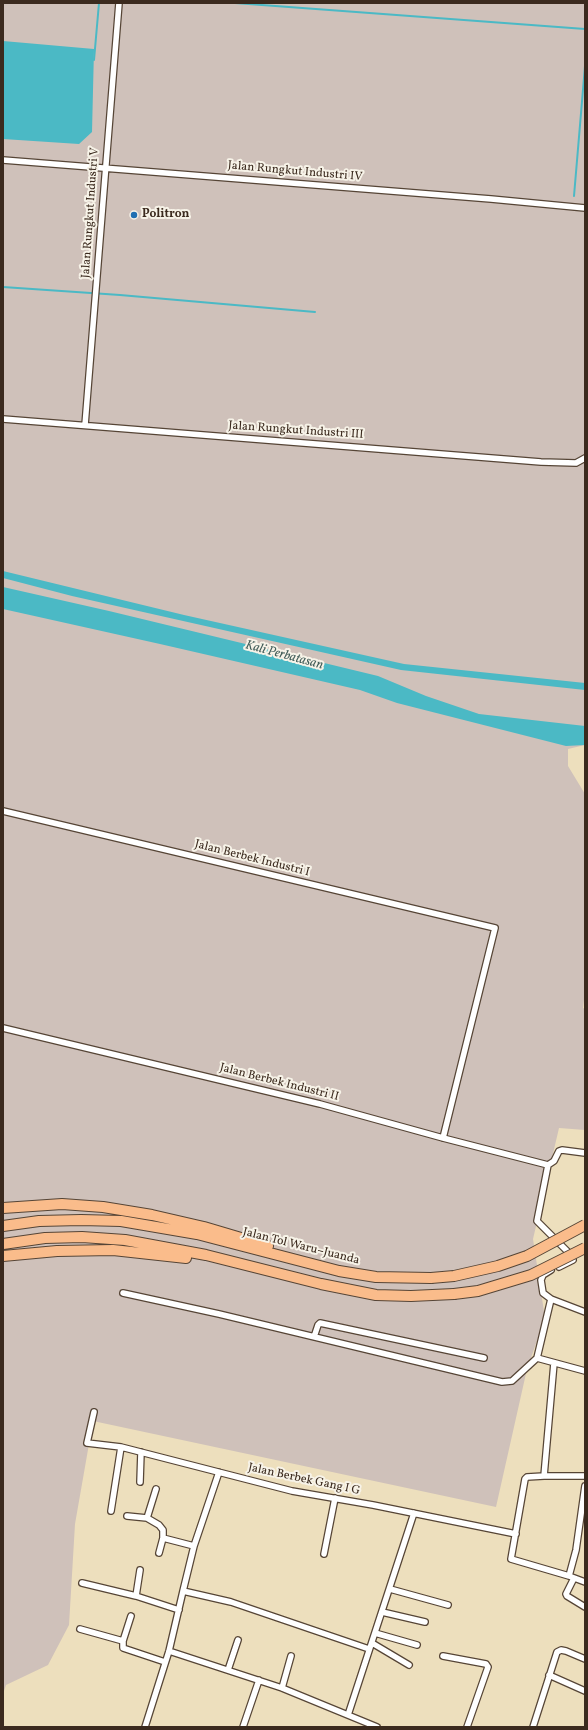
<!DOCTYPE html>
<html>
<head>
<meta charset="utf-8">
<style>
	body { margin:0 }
	#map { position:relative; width:588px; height:1730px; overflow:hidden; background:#eddfbd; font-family:Vollkorn,serif }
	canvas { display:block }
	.frame { position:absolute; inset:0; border:4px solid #3b2a1e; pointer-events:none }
</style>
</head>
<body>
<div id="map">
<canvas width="588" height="1730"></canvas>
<div class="frame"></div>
</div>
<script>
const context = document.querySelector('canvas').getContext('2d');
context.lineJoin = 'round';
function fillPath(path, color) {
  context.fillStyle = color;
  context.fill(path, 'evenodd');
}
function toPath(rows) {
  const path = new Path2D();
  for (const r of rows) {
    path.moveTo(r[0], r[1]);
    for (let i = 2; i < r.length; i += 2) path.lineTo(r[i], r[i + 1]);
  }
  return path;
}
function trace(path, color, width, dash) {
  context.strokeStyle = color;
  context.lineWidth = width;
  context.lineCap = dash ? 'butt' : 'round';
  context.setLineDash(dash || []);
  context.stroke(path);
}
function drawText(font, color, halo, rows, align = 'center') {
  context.font = font + ' Vollkorn,serif';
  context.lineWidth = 4;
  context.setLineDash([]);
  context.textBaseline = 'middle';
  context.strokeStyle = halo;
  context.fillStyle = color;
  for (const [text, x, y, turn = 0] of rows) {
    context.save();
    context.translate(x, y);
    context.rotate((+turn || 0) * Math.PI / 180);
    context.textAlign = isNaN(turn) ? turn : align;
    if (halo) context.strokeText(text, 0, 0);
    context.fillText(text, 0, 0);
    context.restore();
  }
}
fillPath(toPath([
	[3,3,585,3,585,745,568,749,568,766,585,794,585,992,583,1008,585,1009,585,1130,559,1128,533,1239,545,1318,527,1369,496,1507,93,1421,75,1524,69,1625,48,1665,6,1685,3,1694]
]), '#cfc1ba');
fillPath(toPath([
	[3,41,94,49,92,132,79,144,3,139],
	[3,571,184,615,404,664,585,683,585,690,401,670,72,596,3,578],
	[3,587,109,611,378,676,426,696,479,714,585,726,585,745,566,746,397,703,360,690,160,644,3,609]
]), '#4bb9c5');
trace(toPath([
	[235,3,585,29],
	[94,60,99,3],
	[574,196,585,66],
	[3,287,120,295,315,312]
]), '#4bb9c5', 2);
const minor = toPath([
	[3,160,491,199,585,208],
	[3,419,541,462,576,463,585,458],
	[85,425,119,3],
	[3,811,495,928,443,1138],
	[3,1028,320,1104,443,1138,548,1165],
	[548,1165,537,1221,571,1255,573,1260,559,1267],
	[548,1165,554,1161,559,1151,562,1150,585,1153],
	[551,1270,543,1275,541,1280,543,1293,551,1299,585,1312],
	[123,1293,219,1314,502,1382,512,1381,537,1358],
	[314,1337,318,1325,320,1323,484,1358],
	[537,1358,551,1299],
	[537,1358,585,1371],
	[554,1363,544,1476,527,1477,525,1479,511,1559,569,1576],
	[94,1412,87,1443,121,1447],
	[544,1476,585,1476],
	[140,1482,141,1452],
	[585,1486,576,1550,569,1576,585,1582],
	[111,1511,121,1447,292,1491,373,1505,516,1534],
	[127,1516,147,1518,159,1525,163,1530,163,1538,194,1546],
	[147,1518,156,1489],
	[159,1553,163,1538],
	[324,1554,335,1498],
	[574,1578,566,1594,567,1596,585,1607],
	[82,1583,136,1596,179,1610],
	[390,1589,448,1605],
	[183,1591,194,1546,219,1472],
	[136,1596,140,1570],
	[382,1612,425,1622],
	[131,1616,123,1641,123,1648,165,1662],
	[80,1629,123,1641],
	[375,1633,417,1645],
	[372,1643,409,1665],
	[169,1651,282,1688,377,1727],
	[443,1656,486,1664,488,1667,467,1727],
	[228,1670,238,1640],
	[549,1675,585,1691],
	[282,1688,291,1656],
	[348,1715,414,1513],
	[145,1727,169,1651,183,1591,231,1602,369,1649],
	[243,1727,259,1680],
	[533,1727,557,1652,561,1650,566,1651,585,1659]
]);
const motorway = toPath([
	[3,1208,62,1204,103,1207,152,1215,204,1227,268,1246],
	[3,1226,39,1221,81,1220,121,1221,197,1234,339,1271,376,1277,431,1278],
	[3,1244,45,1238,82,1237,125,1240,206,1255,321,1284,376,1295,411,1296,454,1294],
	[3,1256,57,1251,113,1250,186,1258]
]);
trace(minor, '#564536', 8);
trace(motorway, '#564536', 12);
trace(minor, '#fff', 5.5);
trace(motorway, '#fabc8b', 10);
const motorwayBridge = toPath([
	[431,1278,454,1276,498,1266,527,1256,585,1225],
	[454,1294,478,1291,531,1275,585,1248]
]);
trace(motorwayBridge, '#564536', 12, []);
trace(motorwayBridge, '#fabc8b', 10);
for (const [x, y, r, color] of [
	[134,215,4,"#1f6fb2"]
]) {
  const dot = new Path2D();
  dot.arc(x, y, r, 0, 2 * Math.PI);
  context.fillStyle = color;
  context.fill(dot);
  trace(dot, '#f7f3e8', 1.5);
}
drawText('12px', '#3b2a1e', '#f7f3e8', [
	["Jalan Rungkut Industri IV",295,172,5],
	["Jalan Rungkut Industri V",91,213,-86],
	["Jalan Rungkut Industri III",296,431,4],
	["Jalan Berbek Industri I",252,859,14],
	["Jalan Berbek Industri II",279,1083,14],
	["Jalan Tol Waru–Juanda",301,1247,14],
	["Jalan Berbek Gang I G",304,1480,12]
]);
drawText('bold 12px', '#3b2a1e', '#f7f3e8', [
	["Politron",142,215]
], 'left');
drawText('italic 13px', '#415c58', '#f7f3e8', [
	["Kali Perbatasan",284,656,15]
]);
</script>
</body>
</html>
